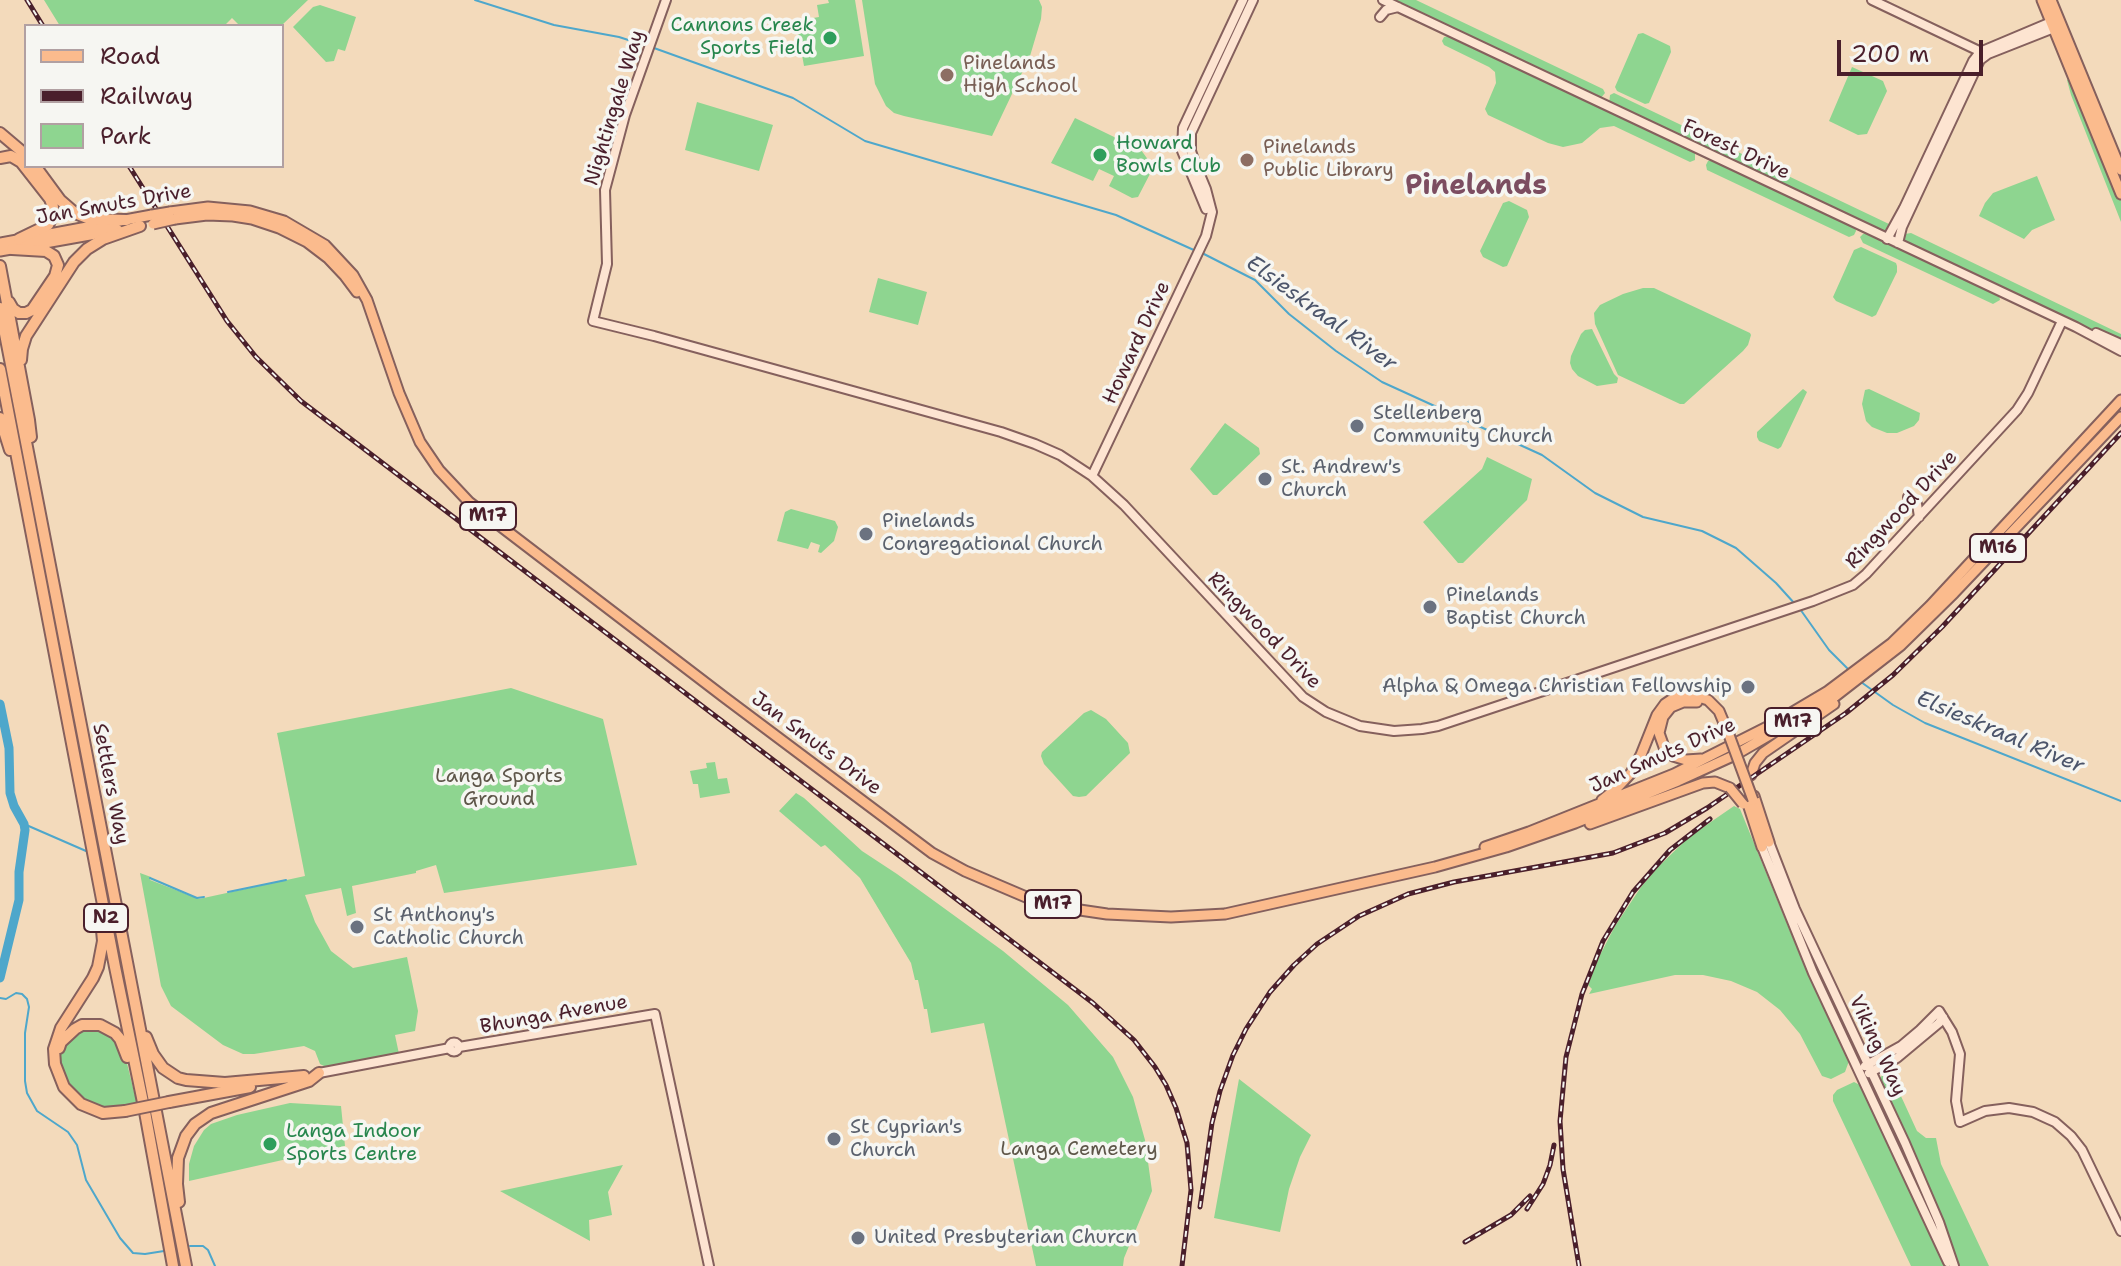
<!DOCTYPE html>
<html>
<head>
<meta charset="utf-8">
<style>
	body { margin:0 }
	#map { position:relative; width:2121px; height:1266px; overflow:hidden; background:#f3dabb; font-family:"Shantell Sans",sans-serif }
	canvas { display:block }
	.legend { position:absolute; left:24px; top:24px; width:260px; height:144px; box-sizing:border-box; background:#f6f6f2; border:2px solid #b1a0a2; margin:0; padding:10px 14px; list-style:none; font-size:24px; color:#4a1f2b }
	.legend li { display:flex; align-items:center; gap:16px; height:40px }
	.legend b { width:40px; border:2px solid #b1a0a2 }
	.scale { position:absolute; left:1837px; top:40px; width:146px; height:36px; box-sizing:border-box; border:4px solid #4a1f2b; border-top:0; padding-left:10px; font-size:24px; line-height:28px; white-space:nowrap; color:#4a1f2b; -webkit-text-stroke:6px #f6f6f2; paint-order:stroke }
</style>
</head>
<body>
<div id="map">
<canvas width="2121" height="1266"></canvas>
<ul class="legend">
<li><b style="height:10px;background:#fbbb8d"></b>Road</li>
<li><b style="height:10px;background:#4a1f2b"></b>Railway</li>
<li><b style="height:22px;background:#8ed590"></b>Park</li>
</ul>
<div class="scale">200 m</div>
</div>
<script>
const context = document.querySelector('canvas').getContext('2d');
context.lineJoin = 'round';
function fillPath(path, color) {
  context.fillStyle = color;
  context.fill(path, 'evenodd');
}
function toPath(rows) {
  const path = new Path2D();
  for (const r of rows) {
    if (r.length === 3) {
      path.moveTo(r[0] + r[2], r[1]);
      path.arc(r[0], r[1], r[2], 0, 2 * Math.PI);
      continue;
    }
    path.moveTo(r[0], r[1]);
    for (let i = 2; i < r.length; i += 2) path.lineTo(r[i], r[i + 1]);
  }
  return path;
}
function trace(path, color, width, dash) {
  context.strokeStyle = color;
  context.lineWidth = width;
  context.lineCap = dash ? 'butt' : 'round';
  context.setLineDash(dash || []);
  context.stroke(path);
}
function drawText(font, color, halo, rows, align = 'center') {
  context.font = font + ' "Shantell Sans",sans-serif';
  context.lineWidth = 7;
  context.setLineDash([]);
  context.textBaseline = 'middle';
  context.strokeStyle = halo;
  context.fillStyle = color;
  for (const [text, x, y, turn = 0] of rows) {
    context.save();
    context.translate(x, y);
    context.rotate((+turn || 0) * Math.PI / 180);
    context.textAlign = isNaN(turn) ? turn : align;
    if (halo) context.strokeText(text, 0, 0);
    context.fillText(text, 0, 0);
    context.restore();
  }
}
fillPath(toPath([
	[44,0,308,0,281,26,240,26,232,18,226,24,227,26,60,26],
	[828,0,855,0,864,56,804,66,796,21,819,17,817,5,829,3],
	[862,0,1039,0,1042,7,1041,19,1030,56,992,136,904,116,894,113,886,106,875,84],
	[1388,0,1416,0,1603,89,1605,93,1600,99],
	[320,5,356,17,345,51,338,49,334,61,326,62,293,27,313,7],
	[1643,33,1670,46,1671,52,1649,103,1645,104,1617,91,1615,87,1638,34],
	[1450,36,1695,152,1695,160,1690,162,1614,126,1600,128,1582,143,1563,147,1548,143,1488,115,1485,109,1496,83,1495,72,1489,67,1444,45,1442,41,1444,37],
	[1852,67,1883,81,1887,91,1867,134,1858,135,1829,121],
	[2070,78,2121,198,2121,222,2071,95,2067,80],
	[1614,93,1889,224,1890,229,1887,234,1609,104,1610,95],
	[697,102,773,125,759,171,685,150],
	[1075,118,1141,150,1149,161,1152,170,1138,197,1132,198,1109,186,1114,176,1099,169,1093,181,1051,163],
	[1713,160,1855,226,1856,231,1854,235,1849,237,1707,170,1706,165,1708,161],
	[2037,176,2055,220,2032,230,2024,239,1979,216,1985,203,1993,193],
	[1509,201,1527,210,1529,217,1507,266,1503,267,1483,257,1480,251,1503,203],
	[1868,233,1999,295,2000,300,1993,304,1863,243,1860,237,1863,234],
	[1911,233,2121,334,2121,341,2081,325,1903,242,1905,234],
	[1861,247,1896,263,1897,266,1897,272,1876,315,1872,317,1836,301,1833,297,1854,250],
	[878,278,927,292,918,325,869,312],
	[1643,288,1654,288,1750,333,1751,335,1748,345,1743,351,1684,404,1680,404,1618,375,1595,324,1594,313,1600,305,1623,294],
	[1592,329,1614,374,1618,378,1617,383,1597,386,1578,376,1572,369,1570,363,1571,356,1581,334,1585,330],
	[1803,389,1807,392,1781,447,1778,449,1759,441,1757,437,1757,432],
	[1869,389,1920,413,1919,420,1914,426,1897,433,1887,433,1872,427,1866,421,1862,404,1865,390],
	[1225,423,1259,448,1260,454,1217,495,1213,495,1190,469],
	[1487,457,1532,479,1527,500,1463,563,1458,563,1423,522,1482,469],
	[791,509,835,521,838,527,834,541,821,553,818,552,820,545,811,542,808,549,777,541,785,512],
	[511,688,603,719,637,865,444,893,436,865,416,871,416,873,352,886,356,913,347,916,341,888,305,895,315,922,331,951,353,968,407,957,418,1011,415,1031,395,1035,399,1054,357,1060,326,1067,320,1064,315,1051,304,1046,254,1054,243,1054,223,1045,171,1006,161,986,140,873,151,877,150,880,199,899,305,876,277,733],
	[1091,710,1106,719,1128,743,1130,753,1086,796,1079,797,1073,796,1044,764,1041,756,1042,752,1084,713],
	[715,762,718,779,727,778,730,793,700,798,698,784,693,784,690,771,707,768,706,763],
	[796,793,804,798,862,851,897,874,1003,951,1068,1005,1113,1057,1133,1097,1145,1140,1152,1191,1124,1258,1123,1266,1036,1266,984,1023,931,1033,927,1009,924,1009,918,980,915,980,911,963,860,878,825,845,821,847,779,811],
	[1734,806,1740,809,1808,975,1849,1061,1845,1072,1831,1079,1822,1076,1800,1034,1780,1010,1757,992,1731,981,1703,975,1675,975,1589,994,1592,989,1588,985,1600,955,1615,926,1641,887,1659,866,1689,837],
	[86,1026,112,1034,124,1051,137,1104,115,1109,93,1105,77,1095,66,1082,59,1062,61,1047],
	[1889,1070,1917,1131,1926,1138,1936,1138,1941,1164,1989,1266,1957,1266,1879,1080,1883,1074],
	[1239,1079,1311,1135,1300,1157,1289,1189,1280,1232,1214,1218],
	[1854,1082,1862,1086,1947,1266,1911,1266,1833,1101,1833,1095,1837,1090],
	[290,1103,341,1106,345,1146,189,1181,189,1164,194,1146,204,1130,211,1124,237,1115],
	[623,1165,608,1192,612,1215,589,1220,590,1241,500,1191]
]), '#8ed590');
trace(toPath([
	[475,0,554,25,619,37,647,46],
	[654,48,793,98,865,141,1116,215,1196,251],
	[1202,253,1255,280,1289,314,1336,351,1382,382,1542,455,1595,493,1643,517,1702,531,1736,548,1776,583,1795,604],
	[1800,609,1829,650,1848,669],
	[1861,682,1893,705,1925,723,2121,801],
	[24,824,86,851],
	[150,878,197,898,204,897],
	[228,892,286,880],
	[0,998,6,999,16,993,22,994,27,999,29,1007,25,1033,25,1081,27,1093,37,1111,68,1132,77,1145,86,1180,120,1238,133,1253,145,1254,164,1251],
	[190,1246,203,1246,208,1250,215,1266]
]), '#4ea7cb', 2);
trace(toPath([
	[0,704,9,748,10,793,14,806,24,824,25,830,19,872,19,900,0,978]
]), '#4ea7cb', 9);
const secondary = toPath([
	[666,0,625,115,605,190,607,264,593,321,654,336,1001,432,1035,444,1060,455,1092,476,1124,505,1303,697,1326,712,1360,726,1394,731,1422,729,1438,726,1813,601,1853,585,1866,574,2017,410,2028,393,2062,321],
	[1383,0,2076,327,2121,351],
	[1872,0,1977,50,1982,55],
	[1380,17,1386,10,1398,7],
	[1206,209,1182,151,1183,128,1243,0],
	[1887,239,1904,208,1973,61,1980,52,2056,20],
	[1898,243,1902,227,1980,60,1988,54,2059,26],
	[2096,333,2121,344],
	[1092,476,1206,236,1212,212,1206,189,1194,160,1191,151,1191,133,1253,0],
	[1908,497,1917,504,1919,517],
	[1769,842,1795,909,1905,1143,1939,1222,1954,1266],
	[1762,847,1813,973,1948,1262],
	[454,1047,4.5],
	[459,1047,655,1014,709,1266],
	[1865,1066,1901,1046,1920,1030,1939,1011,1952,1032,1960,1054,1956,1101,1960,1122,1985,1111,2009,1108,2033,1112,2055,1122,2071,1136,2082,1150,2121,1231],
	[319,1073,450,1048],
	[1869,1073,1897,1058,1939,1023,1943,1017]
]);
const primary = toPath([
	[2042,0,2121,194],
	[2051,0,2121,170],
	[170,212,208,207,250,211,284,221,325,245,353,275,367,300,399,393,420,442,439,470,469,502,724,697,932,853,965,871,1026,897,1073,909,1107,914,1171,917,1225,914,1435,867,1506,847,1575,823,1678,781,1735,755,1833,698,1900,646,1954,593,2121,417],
	[175,219,207,215,233,216,252,219,279,228,307,242,328,258,345,276,357,292],
	[0,243,152,215],
	[0,251,118,230],
	[1697,702,1683,702,1671,707,1663,717,1659,733,1664,747,1673,756,1686,760,1701,759],
	[1751,775,1755,763,1763,753,1834,704],
	[1754,796,1769,842],
	[1602,800,1617,788,1631,773,1641,755,1657,715,1665,704,1674,698,1693,695,1708,700,1719,711,1729,735],
	[1747,801,1762,847],
	[1590,824,1703,783,1715,782,1730,788],
	[1485,847,1529,832,1674,774,1769,726,1828,691,1892,643,1930,606,2121,400]
]);
const highway = toPath([
	[0,133,26,155],
	[0,158,11,156,21,162,50,199,53,207,53,215,48,225,19,239],
	[35,166,60,200,75,213,90,219,126,220],
	[0,266,29,420,31,437],
	[9,302,13,309,19,313,26,313,32,310,55,276,58,265,54,256,46,251,12,249],
	[0,308,186,1266],
	[21,360,22,349,26,336,74,262,87,249,103,239,140,226],
	[0,369,115,967,145,1112,173,1266],
	[0,418,10,450],
	[102,930,103,941,98,967,93,978,61,1028,54,1049,55,1064,64,1087,81,1104,103,1113,125,1111],
	[146,1037,153,1054,163,1068,178,1078,186,1080,225,1083,304,1076],
	[59,1048,61,1042,75,1029,82,1025,100,1025,115,1033,120,1039,127,1057],
	[169,1102,250,1087],
	[179,1202,177,1184,178,1158,186,1136,195,1124,211,1113,309,1081,319,1073]
]);
trace(secondary, '#85605d', 12);
trace(primary, '#85605d', 13);
trace(highway, '#85605d', 14);
trace(secondary, '#fde4d1', 8);
trace(primary, '#fbbb8d', 9);
trace(highway, '#fbbb8d', 10);
const rail = toPath([
	[27,0,43,26],
	[129,166,227,321,256,357,301,401,1093,1003,1134,1040,1155,1067,1166,1085,1176,1108,1187,1143,1191,1190,1182,1266],
	[1200,1207,1212,1123,1220,1091,1233,1055,1246,1029,1270,992,1294,965,1317,944,1359,916,1408,894,1454,882,1613,853,1665,833,1707,808,1846,713,1893,675,1942,627,2121,433],
	[1527,1209,1543,1184,1550,1165,1554,1145],
	[1465,1242,1511,1215,1530,1196],
	[1579,1266,1563,1169,1560,1121,1566,1057,1582,994,1603,941,1633,892,1670,850,1710,819]
]);
trace(rail, '#4a1f2b', 5);
trace(rail, '#f6f6f2', 2, [6]);
const primaryBridge = toPath([
	[152,215,170,212],
	[153,224,175,219],
	[1729,735,1753,800],
	[1730,788,1743,804]
]);
const highwayBridge = toPath([
	[125,1111,169,1102]
]);
trace(primaryBridge, '#85605d', 13, []);
trace(highwayBridge, '#85605d', 14, []);
trace(primaryBridge, '#fbbb8d', 9);
trace(highwayBridge, '#fbbb8d', 10);
for (const [x, y, r, color] of [
	[830,38,8,"#2e9e5b"],
	[947,75,8,"#8d6e63"],
	[1100,155,8,"#2e9e5b"],
	[1247,160,8,"#8d6e63"],
	[1357,426,8,"#6b7280"],
	[1265,479,8,"#6b7280"],
	[866,534,8,"#6b7280"],
	[1430,607,8,"#6b7280"],
	[1748,687,8,"#6b7280"],
	[357,927,8,"#6b7280"],
	[834,1139,8,"#6b7280"],
	[270,1144,8,"#2e9e5b"],
	[858,1238,8,"#6b7280"]
]) {
  const dot = new Path2D();
  dot.arc(x, y, r, 0, 2 * Math.PI);
  context.fillStyle = color;
  context.fill(dot);
  trace(dot, '#f6f6f2', 3);
}
for (const [x, y, w] of [
	[488,516,56],
	[1998,548,56],
	[1793,722,56],
	[1053,904,56],
	[106,918,44]
]) {
  const box = new Path2D();
  box.roundRect(x - w / 2, y - 14, w, 28, 6);
  context.fillStyle = '#f6f6f2';
  context.fill(box);
  trace(box, '#4a1f2b', 2);
}
drawText('bold 18px', '#4a1f2b', null, [
	["M17",488,516],
	["M16",1998,548],
	["M17",1793,722],
	["M17",1053,904],
	["N2",106,918]
]);
drawText('20px', '#27864d', '#f6f6f2', [
	["Cannons Creek",814,26,"right"],
	["Sports Field",814,49,"right"],
	["Howard",1116,144],
	["Bowls Club",1116,167],
	["Langa Indoor",286,1132],
	["Sports Centre",286,1155]
], 'left');
drawText('20px', '#785e54', '#f6f6f2', [
	["Pinelands",963,64],
	["High School",963,87],
	["Pinelands",1263,148],
	["Public Library",1263,171]
], 'left');
drawText('20px', '#4a1f2b', '#f6f6f2', [
	["Nightingale Way",615,108,-73],
	["Forest Drive",1736,150,25],
	["Jan Smuts Drive",114,205,-10],
	["Howard Drive",1137,343,-65],
	["Ringwood Drive",1902,510,-47],
	["Ringwood Drive",1264,631,46],
	["Jan Smuts Drive",816,744,37],
	["Jan Smuts Drive",1663,756,-24],
	["Settlers Way",110,784,79],
	["Bhunga Avenue",554,1015,-10],
	["Viking Way",1877,1046,65]
]);
drawText('20px', '#5b616d', '#f6f6f2', [
	["Stellenberg",1373,414],
	["Community Church",1373,437],
	["St. Andrew's",1281,468],
	["Church",1281,491],
	["Pinelands",882,522],
	["Congregational Church",882,545],
	["Pinelands",1446,596],
	["Baptist Church",1446,619],
	["Alpha & Omega Christian Fellowship",1732,687,"right"],
	["St Anthony's",373,916],
	["Catholic Church",373,939],
	["St Cyprian's",850,1128],
	["Church",850,1151],
	["United Presbyterian Churcn",874,1238]
], 'left');
drawText('20px', '#5e5649', '#f6f6f2', [
	["Langa Sports",499,777],
	["Ground",499,800],
	["Langa Cemetery",1079,1150]
]);
drawText('italic 22px', '#4c556b', '#f6f6f2', [
	["Elsieskraal River",1321,314,36],
	["Elsieskraal River",2000,733,23]
]);
drawText('bold 28px', '#7c4d61', '#f6f6f2', [
	["Pinelands",1476,187]
]);
</script>
</body>
</html>
